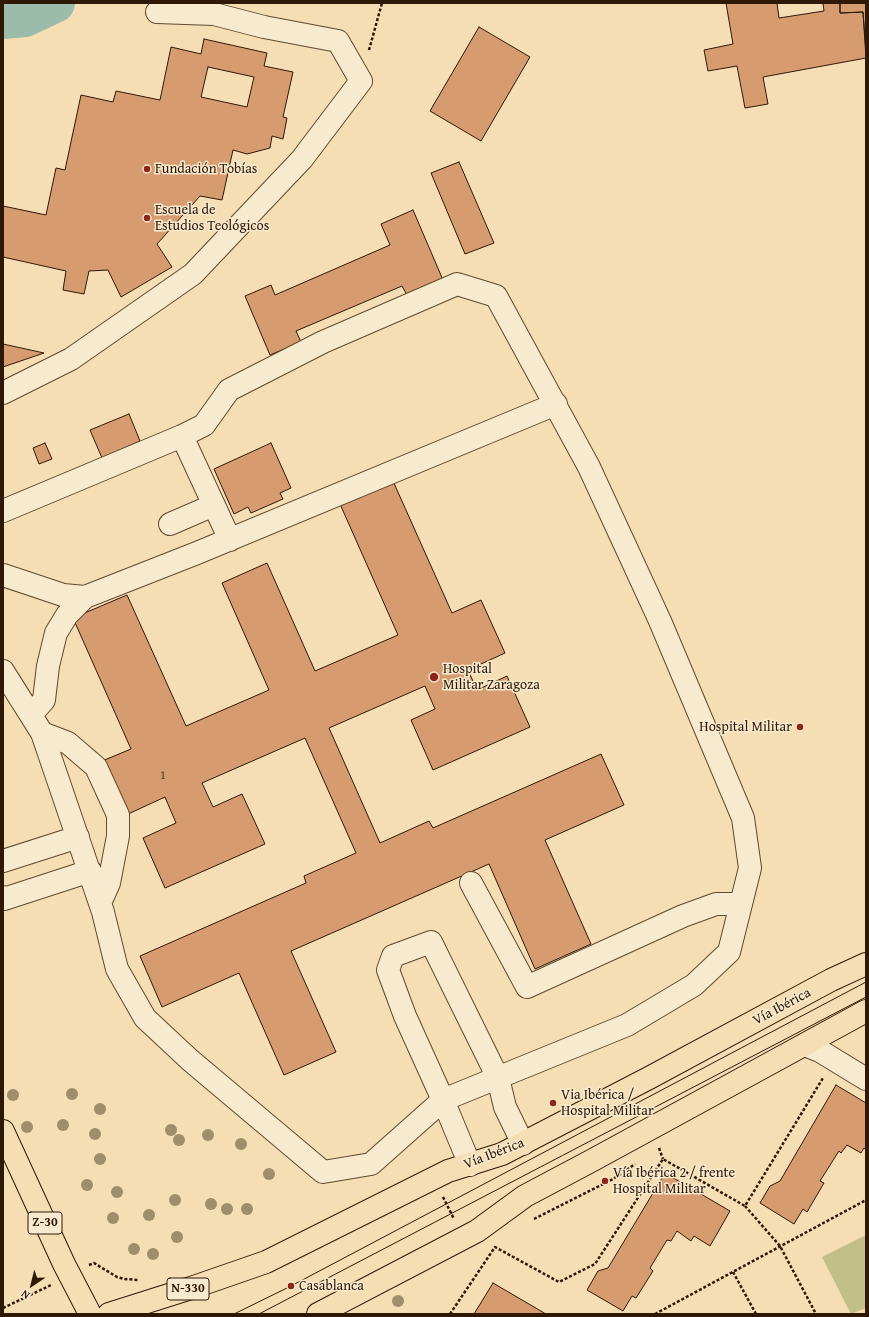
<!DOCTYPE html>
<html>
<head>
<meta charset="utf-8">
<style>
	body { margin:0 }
	#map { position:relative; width:869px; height:1317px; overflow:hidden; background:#f5deb3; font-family:"Gentium Book Plus",serif }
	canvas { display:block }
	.frame { position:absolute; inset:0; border:4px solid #2f1806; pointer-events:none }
	.north { position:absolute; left:12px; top:1265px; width:40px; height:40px; -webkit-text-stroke:3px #f8eace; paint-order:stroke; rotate:215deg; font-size:11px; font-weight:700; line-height:16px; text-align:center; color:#2f1806 }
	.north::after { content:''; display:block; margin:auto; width:14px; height:18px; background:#2f1806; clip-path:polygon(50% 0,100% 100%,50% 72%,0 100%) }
</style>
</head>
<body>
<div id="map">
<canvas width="869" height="1317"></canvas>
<div class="frame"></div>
<div class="north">N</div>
</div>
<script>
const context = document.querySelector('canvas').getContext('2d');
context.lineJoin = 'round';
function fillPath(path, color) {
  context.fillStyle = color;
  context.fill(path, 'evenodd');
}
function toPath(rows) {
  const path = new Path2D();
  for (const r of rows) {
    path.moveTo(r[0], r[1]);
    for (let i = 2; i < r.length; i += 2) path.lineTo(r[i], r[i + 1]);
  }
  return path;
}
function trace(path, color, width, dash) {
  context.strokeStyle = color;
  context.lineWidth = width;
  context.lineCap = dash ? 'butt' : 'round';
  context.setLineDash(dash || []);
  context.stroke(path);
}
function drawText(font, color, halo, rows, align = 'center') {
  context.font = font + ' "Gentium Book Plus",serif';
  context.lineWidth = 3;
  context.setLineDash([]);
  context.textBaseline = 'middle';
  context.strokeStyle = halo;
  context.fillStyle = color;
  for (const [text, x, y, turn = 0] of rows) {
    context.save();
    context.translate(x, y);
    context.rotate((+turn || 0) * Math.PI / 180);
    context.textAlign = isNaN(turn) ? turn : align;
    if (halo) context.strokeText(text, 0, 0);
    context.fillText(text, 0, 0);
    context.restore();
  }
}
fillPath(toPath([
	[866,1235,866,1308,851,1314,822,1257]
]), '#c2bf88');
trace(toPath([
	[3,19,25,17,55,3]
]), '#9cbcab', 40);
const building = toPath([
	[726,3,777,3,779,18,824,11,823,3,840,3,840,13,863,12,866,58,763,77,768,104,745,108,737,66,708,71,704,50,733,44,726,3],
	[840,3,866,3,866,51,863,12,840,13,840,3],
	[479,27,530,57,481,141,430,111,479,27],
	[204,39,267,53,264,66,293,72,283,117,287,118,283,139,272,136,270,148,247,154,233,150,222,200,200,196,157,244,172,267,121,297,108,270,89,271,84,294,63,290,66,271,3,257,3,206,46,215,56,168,65,170,81,95,113,102,116,91,160,100,171,47,201,54,204,39],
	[208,67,254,77,247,107,201,97,208,67],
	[459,162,494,243,465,254,431,173,459,162],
	[413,210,443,280,407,295,402,286,296,331,301,342,270,355,245,296,271,285,275,295,390,245,381,224,413,210],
	[3,344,44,353,3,367,3,344],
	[129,414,140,441,102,458,90,430,129,414],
	[45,443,52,459,39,464,33,448,45,443],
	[271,443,291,488,280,493,283,499,251,513,248,507,234,514,214,469,271,443],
	[393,481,452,613,481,600,505,653,468,670,477,690,507,676,530,727,433,770,411,720,435,709,425,686,329,728,380,843,429,821,433,828,601,754,624,805,545,840,591,944,535,969,489,864,291,951,336,1052,284,1075,239,973,162,1007,140,956,306,883,304,876,356,853,305,738,202,783,213,807,242,794,265,844,165,888,143,838,176,823,165,797,126,815,102,761,131,749,73,618,127,595,186,726,269,690,222,583,267,563,315,671,398,635,340,504,393,481],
	[836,1085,866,1103,866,1150,864,1148,861,1153,847,1145,841,1153,839,1151,820,1181,824,1183,807,1212,803,1209,794,1224,760,1203,770,1186,780,1181,836,1085],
	[665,1173,730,1211,710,1246,694,1236,691,1241,677,1231,671,1241,667,1240,650,1268,653,1271,636,1298,632,1296,623,1311,587,1290,598,1271,608,1268,665,1173],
	[493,1283,546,1314,474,1314,493,1283]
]);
fillPath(building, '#d69b6f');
trace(building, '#2f1806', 1);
const minor = toPath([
	[3,393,71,359,193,274,302,159,361,81,338,41,264,27,214,14,157,12],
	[182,436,230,540],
	[3,511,182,436,204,425,229,390,323,342,457,284,496,296,589,467,660,621,743,818,750,868,729,952,694,985,627,1025,443,1100,470,1165],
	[170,524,214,505],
	[3,575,63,595,85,597],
	[3,671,42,733,103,912,117,969,145,1018,190,1060,323,1172,371,1164,443,1100,405,1016,388,970,393,956,431,942,498,1078,505,1107,523,1144],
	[31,715,44,700,48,666,56,633,67,615,85,597,197,553,556,404],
	[42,733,68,743,96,767,118,815,118,836,109,883,100,903],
	[3,861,78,837],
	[471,883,527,987,683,916,716,904,740,904],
	[3,897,4,899,90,871],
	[805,1045,820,1051,866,1079]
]);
const highway = toPath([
	[3,1131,64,1264,90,1314],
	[109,1314,191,1288,266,1262,448,1171,502,1154,649,1078,831,980,866,964],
	[318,1314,477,1231,525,1196,591,1161,866,1011]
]);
trace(minor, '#604a31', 24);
trace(highway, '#2f1806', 24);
trace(toPath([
	[369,50,382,3],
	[659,1148,663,1159],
	[443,1197,454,1219],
	[745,1206,780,1246,816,1314],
	[534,1219,613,1179,635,1164],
	[89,1265,94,1263,117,1277,124,1279,139,1280],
	[733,1272,756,1314],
	[3,1308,51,1285],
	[450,1314,495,1247,559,1282,595,1264,663,1159,745,1206,823,1078],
	[655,1314,866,1200]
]), '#2f1806', 2.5, [3, 2]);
trace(minor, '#f8eace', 22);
trace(highway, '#f5deb3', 22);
trace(toPath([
	[234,1314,291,1286,866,982],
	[259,1314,866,997]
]), '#2f1806', 1);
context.fillStyle = '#a08d69';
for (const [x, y] of [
	[72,1094],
	[13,1095],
	[100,1109],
	[63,1125],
	[27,1127],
	[171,1130],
	[95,1134],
	[208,1135],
	[179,1140],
	[241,1144],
	[100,1159],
	[269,1174],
	[87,1185],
	[117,1192],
	[175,1200],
	[211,1204],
	[227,1209],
	[247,1209],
	[149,1215],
	[113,1218],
	[177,1237],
	[134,1249],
	[153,1254],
	[398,1301]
]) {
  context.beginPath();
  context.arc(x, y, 6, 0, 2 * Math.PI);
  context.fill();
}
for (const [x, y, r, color] of [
	[147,169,4,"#8f2418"],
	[147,218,4,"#8f2418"],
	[434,677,5,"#8f2418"],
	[800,727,4,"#8f2418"],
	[553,1103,4,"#8f2418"],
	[605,1181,4,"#8f2418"],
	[291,1286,4,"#8f2418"]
]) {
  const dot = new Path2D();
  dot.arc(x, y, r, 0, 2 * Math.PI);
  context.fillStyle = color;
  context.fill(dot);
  trace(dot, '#f8eace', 1.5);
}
drawText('12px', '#593920', null, [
	["1",163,776]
]);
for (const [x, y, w] of [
	[45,1223,34],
	[188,1289,42]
]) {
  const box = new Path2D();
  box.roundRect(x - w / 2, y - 11, w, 22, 3);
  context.fillStyle = '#f8eace';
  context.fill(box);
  trace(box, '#2f1806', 1);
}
drawText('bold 13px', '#2f1806', null, [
	["Z-30",45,1223],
	["N-330",188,1289]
]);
drawText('14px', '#2f1806', '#f8eace', [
	["Fundación Tobías",155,169],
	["Escuela de",155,210],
	["Estudios Teológicos",155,226],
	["Hospital",443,669],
	["Militar Zaragoza",443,685],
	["Hospital Militar",792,727,"right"],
	["Via Ibérica /",561,1095],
	["Hospital Militar",561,1111],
	["Vía Ibérica 2 / frente",613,1173],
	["Hospital Militar",613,1189],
	["Casablanca",299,1286]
], 'left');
drawText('14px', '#2f1806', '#f8eace', [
	["Vía Ibérica",782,1007,-28],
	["Vía Ibérica",494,1154,-21]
]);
</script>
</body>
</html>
